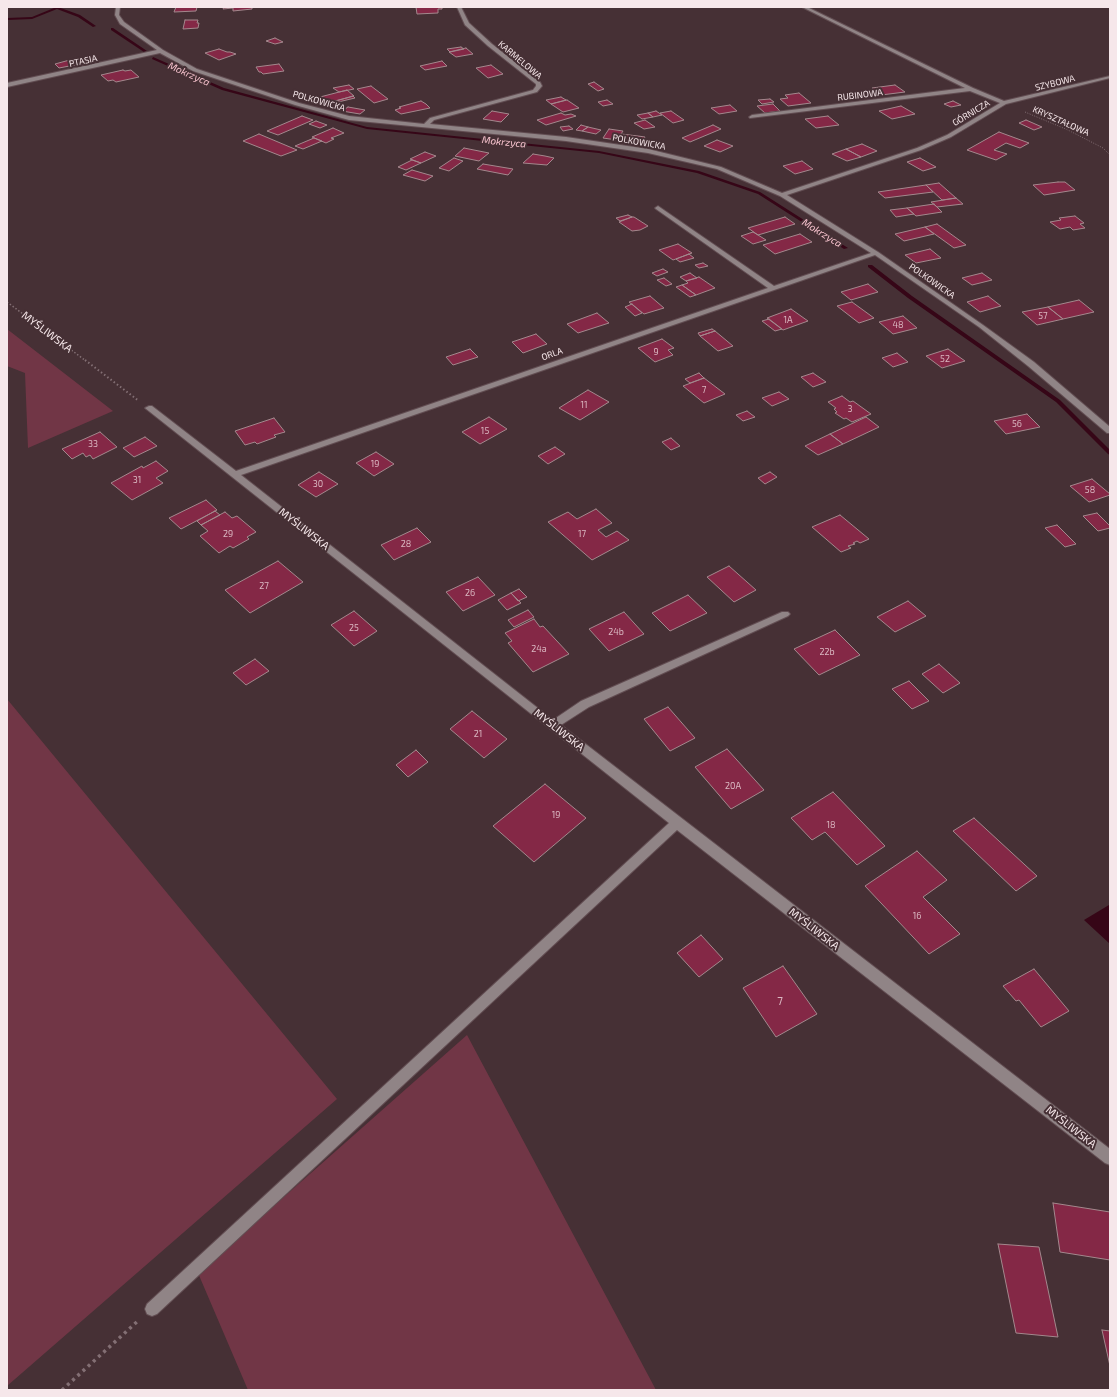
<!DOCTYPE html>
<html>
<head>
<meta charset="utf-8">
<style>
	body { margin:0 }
	#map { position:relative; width:1117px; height:1397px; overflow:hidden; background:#463035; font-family:"Exo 2",sans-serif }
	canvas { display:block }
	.frame { position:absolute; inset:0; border:8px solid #f6e7ea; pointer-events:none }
</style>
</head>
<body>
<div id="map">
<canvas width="1117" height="1397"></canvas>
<div class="frame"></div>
</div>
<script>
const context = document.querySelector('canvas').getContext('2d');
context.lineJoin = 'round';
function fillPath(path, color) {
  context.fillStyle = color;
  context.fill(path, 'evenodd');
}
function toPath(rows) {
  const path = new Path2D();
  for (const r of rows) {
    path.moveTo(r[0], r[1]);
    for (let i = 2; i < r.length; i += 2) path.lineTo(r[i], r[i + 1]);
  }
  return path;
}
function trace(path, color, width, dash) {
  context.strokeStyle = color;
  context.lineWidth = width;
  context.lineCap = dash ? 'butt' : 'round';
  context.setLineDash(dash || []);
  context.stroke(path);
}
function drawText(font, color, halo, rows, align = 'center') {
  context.font = font + ' "Exo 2",sans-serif';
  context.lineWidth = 4;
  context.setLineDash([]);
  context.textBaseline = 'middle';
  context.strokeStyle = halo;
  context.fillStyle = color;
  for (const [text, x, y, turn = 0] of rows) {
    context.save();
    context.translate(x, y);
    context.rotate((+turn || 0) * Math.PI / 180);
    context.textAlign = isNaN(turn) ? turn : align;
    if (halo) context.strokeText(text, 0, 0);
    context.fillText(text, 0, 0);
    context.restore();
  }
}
fillPath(toPath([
	[7,329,113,411,28,448,25,373,7,366],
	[7,699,337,1099,7,1386],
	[467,1035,656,1390,248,1390,198,1273]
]), '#713646');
fillPath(toPath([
	[1109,905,1110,907,1110,944,1084,920]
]), '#360617');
fillPath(toPath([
	[51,7,58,7,80,15,96,26,93,27,78,17,57,9,32,19,7,20,7,18,32,17,54,8,51,7],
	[111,28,113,28,147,51,144,52,111,30,111,28],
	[153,57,224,88,367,127,599,151,699,171,760,192,848,248,844,249,758,194,697,173,599,153,367,129,222,90,152,59,153,57],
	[868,265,872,265,912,296,1060,400,1110,450,1110,455,1108,454,1056,402,908,298,868,267,868,265]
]), '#360617');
const building = toPath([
	[176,7,197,7,196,11,174,12,176,7],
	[224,7,252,7,252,9,233,11,233,8,223,9,224,7],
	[416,7,442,7,442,9,438,9,438,13,417,14,416,7],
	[185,20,198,20,197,23,199,23,198,28,183,29,185,20],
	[275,38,283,42,275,44,266,41,275,38],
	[461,47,464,49,450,52,447,49,461,47],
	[466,48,473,54,456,57,449,52,466,48],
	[219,49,227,52,230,52,236,54,219,60,205,53,219,49],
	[77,58,81,61,78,62,80,64,59,68,55,64,77,58],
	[442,61,447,66,425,70,420,66,442,61],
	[279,64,284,71,263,74,261,72,259,72,256,67,279,64],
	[491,65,503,74,488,78,476,68,491,65],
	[123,70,125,71,131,70,139,77,116,82,113,80,108,81,101,75,123,70],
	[594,82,604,89,598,91,588,84,594,82],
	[349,85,354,89,339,92,333,88,349,85],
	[895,85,905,92,881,95,872,88,895,85],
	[371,86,388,99,374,103,357,89,371,86],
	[347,90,354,96,327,103,320,97,347,90],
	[799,93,811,103,788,106,780,99,788,98,785,95,799,93],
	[353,96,355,98,338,102,336,101,353,96],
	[561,97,566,100,551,104,546,100,561,97],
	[770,99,774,102,762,104,758,100,770,99],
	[567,100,579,108,563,112,551,104,567,100],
	[607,100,613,104,603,106,598,102,607,100],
	[421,101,426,104,430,108,401,114,395,110,401,108,399,107,421,101],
	[953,101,961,105,951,107,944,104,953,101],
	[773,104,780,111,765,113,757,106,773,104],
	[730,105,737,111,719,114,711,108,730,105],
	[901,106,915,114,892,119,879,111,901,106],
	[348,107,365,110,360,114,342,111,348,107],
	[492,111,509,114,501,122,483,119,492,111],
	[656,111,662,115,653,117,648,113,656,111],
	[671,111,684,120,673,123,660,113,671,111],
	[561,113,565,115,571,114,576,116,546,125,537,120,561,113],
	[648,113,653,117,642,119,637,115,648,113],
	[302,116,313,120,278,135,267,131,302,116],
	[828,116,839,125,816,128,805,119,828,116],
	[645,120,655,127,644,129,634,123,645,120],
	[1026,120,1042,127,1034,130,1019,123,1026,120],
	[316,121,327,125,320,128,309,124,316,121],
	[581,125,588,127,582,131,576,130,581,125],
	[713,125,721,129,690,142,682,138,713,125],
	[569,126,573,129,563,131,560,127,569,126],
	[588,127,601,130,596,134,582,131,588,127],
	[333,128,344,133,331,138,334,139,326,143,312,137,333,128],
	[609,129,623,131,617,140,603,138,609,129],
	[999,132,1029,143,1020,148,1006,143,994,150,1007,154,996,160,967,150,999,132],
	[259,134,297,150,281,156,243,141,259,134],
	[621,134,638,136,645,137,641,144,617,140,621,134],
	[314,138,322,141,303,149,295,146,314,138],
	[717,140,733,146,720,152,704,146,717,140],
	[862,144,877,151,861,157,846,149,862,144],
	[464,148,489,153,479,161,455,156,464,148],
	[846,149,861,157,847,161,832,154,846,149],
	[425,152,436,156,421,163,410,159,425,152],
	[533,154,545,156,554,158,547,165,523,163,533,154],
	[454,158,463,161,449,171,439,168,454,158],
	[920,158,936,167,923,171,907,162,920,158],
	[412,160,421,163,406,170,398,167,412,160],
	[802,161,813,169,795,174,783,166,802,161],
	[483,164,513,169,508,175,477,169,483,164],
	[412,170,433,176,425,181,403,175,412,170],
	[1058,182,1065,182,1075,190,1044,195,1033,185,1058,182],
	[939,183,956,198,942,200,926,185,939,183],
	[926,185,933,192,885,198,878,192,926,185],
	[956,198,963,204,937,207,931,202,956,198],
	[934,204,942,212,916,216,907,208,934,204],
	[907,208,914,214,896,217,890,210,907,208],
	[628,215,632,217,620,221,616,218,628,215],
	[1075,216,1084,223,1080,224,1085,228,1073,230,1070,227,1060,229,1050,222,1061,220,1059,218,1075,216],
	[632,217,634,217,648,226,640,230,632,231,619,222,632,217],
	[785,217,795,224,758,235,748,228,785,217],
	[937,224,966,245,954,248,925,227,937,224],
	[925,227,934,234,904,241,895,234,925,227],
	[753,232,758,235,766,240,753,244,741,236,753,232],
	[800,234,812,242,775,254,763,245,800,234],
	[678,244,692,253,673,260,659,250,678,244],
	[930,249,941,258,916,263,905,255,930,249],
	[689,254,694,258,680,262,676,259,689,254],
	[703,263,708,266,699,268,695,265,703,263],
	[663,269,668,272,657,276,652,273,663,269],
	[690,273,697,278,686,281,680,277,690,273],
	[982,273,992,280,972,285,962,278,982,273],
	[699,277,715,288,696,295,682,285,688,283,686,281,699,277],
	[664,278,672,284,666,286,657,280,664,278],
	[868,284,878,292,851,300,841,292,868,284],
	[682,285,696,295,690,297,676,287,682,285],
	[650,296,664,308,644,314,629,302,650,296],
	[988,296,1001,306,980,312,967,302,988,296],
	[1079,300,1094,312,1063,319,1048,307,1079,300],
	[852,302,874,318,859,323,837,306,852,302],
	[632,304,642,313,635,316,625,307,632,304],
	[1048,307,1063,319,1037,325,1022,312,1048,307],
	[791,309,808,321,783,330,767,318,791,309],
	[597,313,609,323,578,333,567,324,597,313],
	[903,316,917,328,893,334,879,322,903,316],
	[769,319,782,329,775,331,762,321,769,319],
	[712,329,715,331,700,336,698,333,712,329],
	[715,331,733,346,718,351,700,336,715,331],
	[536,334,547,344,523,353,512,342,536,334],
	[662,339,674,348,668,350,673,355,655,362,638,348,662,339],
	[470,349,478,357,453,365,446,357,470,349],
	[948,349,965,361,942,368,926,356,948,349],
	[897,353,908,362,893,367,882,358,897,353],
	[699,373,704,378,690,383,685,379,699,373],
	[813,373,826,382,813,387,801,377,813,373],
	[704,378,725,394,704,403,683,386,704,378],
	[588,390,609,402,580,420,559,408,588,390],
	[779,392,789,399,772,406,762,398,779,392],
	[842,396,850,402,853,401,871,414,852,422,846,418,844,419,835,413,837,412,834,409,836,408,828,402,842,396],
	[747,411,755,417,743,421,736,415,747,411],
	[1027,414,1040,427,1006,434,994,421,1027,414],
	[489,417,507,429,480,444,462,432,489,417],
	[866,417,879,427,843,444,830,434,866,417],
	[274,418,285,432,274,435,276,437,257,444,255,442,245,445,235,431,274,418],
	[100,432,117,447,93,459,90,455,86,457,83,453,72,459,62,449,100,432],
	[830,434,843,444,818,455,805,446,830,434],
	[145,437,157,446,134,457,123,448,145,437],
	[671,438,680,446,671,450,662,442,671,438],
	[555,447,565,454,548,464,538,456,555,447],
	[376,452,394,464,374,476,356,463,376,452],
	[156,461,168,471,156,478,163,483,132,500,111,483,142,466,143,468,156,461],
	[319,472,338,484,316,497,298,485,319,472],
	[770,472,777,477,765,484,758,478,770,472],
	[1092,479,1110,494,1110,495,1089,502,1070,486,1092,479],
	[206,500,217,510,181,529,169,518,206,500],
	[596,509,612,523,598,530,606,537,617,531,629,540,592,560,548,522,568,512,577,519,596,509],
	[215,511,220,515,201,525,197,521,215,511],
	[225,512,232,518,237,516,256,532,247,537,249,539,233,548,230,546,219,553,200,536,208,531,201,525,225,512],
	[1097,513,1110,526,1110,528,1098,531,1083,516,1097,513],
	[840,515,869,539,860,543,857,541,853,543,855,544,848,546,851,548,841,552,812,527,840,515],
	[1057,525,1076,544,1065,547,1045,528,1057,525],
	[417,528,431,542,394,560,381,545,417,528],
	[278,561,303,582,250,613,225,590,278,561],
	[729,566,756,590,734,602,707,577,729,566],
	[478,577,495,595,463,611,446,592,478,577],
	[519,589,527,597,518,601,511,593,519,589],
	[511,593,521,603,507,610,498,600,511,593],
	[688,595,707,613,670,631,652,613,688,595],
	[908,601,926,616,895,632,877,617,908,601],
	[528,610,534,617,514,627,508,620,528,610],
	[354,611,377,631,354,646,331,625,354,611],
	[624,612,644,634,609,651,589,629,624,612],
	[534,619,540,627,543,626,569,654,533,672,508,643,512,641,505,633,534,619],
	[835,630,860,655,819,675,794,649,835,630],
	[255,659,269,671,246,685,233,673,255,659],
	[939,664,960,683,943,693,922,674,939,664],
	[909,681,929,701,912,709,892,689,909,681],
	[668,707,695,738,670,751,644,719,668,707],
	[472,711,507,739,484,758,450,729,472,711],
	[727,749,764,790,731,809,695,767,727,749],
	[416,750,428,762,408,777,396,765,416,750],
	[545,784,586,818,534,862,493,826,545,784],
	[833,792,885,846,857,865,825,832,812,840,791,818,833,792],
	[974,818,1037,876,1016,891,953,831,974,818],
	[917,851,947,880,923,897,960,934,929,954,865,886,917,851],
	[701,935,723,959,699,977,677,953,701,935],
	[783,966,817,1014,776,1037,743,988,783,966],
	[1034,969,1069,1011,1041,1027,1019,1000,1016,1001,1003,986,1034,969],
	[1053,1203,1110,1212,1110,1260,1060,1252,1053,1203],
	[998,1244,1039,1247,1058,1337,1016,1333,998,1244],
	[1102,1330,1110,1331,1110,1366,1102,1330]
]);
fillPath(building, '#842846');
trace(building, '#a3888d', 1);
const minor = toPath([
	[116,7,120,7,119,15,124,22,163,50,197,69,299,103,349,116,424,124,430,118,533,90,536,86,536,84,488,46,465,25,457,7,461,7,469,23,492,44,540,82,542,86,537,92,434,120,430,124,566,137,648,149,721,167,782,193,917,148,947,135,1000,103,970,91,750,118,749,117,752,115,965,88,802,7,807,7,973,88,1004,101,1110,76,1110,78,1006,104,951,137,921,150,787,195,878,252,983,325,1034,362,1110,427,1110,433,1107,433,1028,366,979,327,875,255,241,475,553,720,581,701,782,612,788,612,790,614,788,616,589,707,561,725,1110,1149,1110,1165,1105,1163,677,830,157,1314,152,1316,147,1314,145,1309,147,1304,669,823,145,408,149,406,152,406,236,471,768,288,656,209,655,208,658,206,774,286,871,253,780,196,717,169,648,153,566,141,349,120,295,105,193,71,160,53,7,87,7,83,157,50,120,24,115,15,116,7]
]);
trace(minor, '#624d52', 2);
trace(toPath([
	[1025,112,1068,130,1103,148,1110,155]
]), '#836f74', 1, [1, 1.5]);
trace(toPath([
	[7,302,86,361]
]), '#836f74', 1.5, [1.5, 2]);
trace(toPath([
	[85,360,139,401]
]), '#836f74', 2, [1.5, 2.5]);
trace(toPath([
	[62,1390,139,1320]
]), '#836f74', 3.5, [3, 4]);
fillPath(minor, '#908486');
drawText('9px', '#f6e7ea', '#463035', [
	["KARMELOWA",520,60,40],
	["PTASIA",83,61,-12],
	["SZYBOWA",1055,83,-14],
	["RUBINOWA",860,95,-7],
	["POLKOWICKA",319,101,16],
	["GÓRNICZA",971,113,-31],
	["KRYSZTAŁOWA",1061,121,24],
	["POLKOWICKA",639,142,10],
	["POLKOWICKA",932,281,35],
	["ORLA",552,354,-19]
]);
drawText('9px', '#dab7c1', null, [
	["57",1043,316],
	["1A",788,320],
	["48",898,325],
	["9",656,352],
	["52",945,359],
	["7",704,390],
	["11",584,405],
	["3",850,409],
	["56",1017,424],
	["15",485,431],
	["33",93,444],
	["19",375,464],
	["31",137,480],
	["30",318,484],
	["58",1090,490],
	["29",228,534],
	["17",582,534],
	["28",406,544],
	["27",264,586],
	["26",470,593],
	["25",354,628],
	["24b",616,632],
	["24a",539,649],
	["22b",827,652],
	["21",478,734],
	["20A",733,786],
	["19",556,815],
	["18",831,825],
	["16",917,916]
]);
drawText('italic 10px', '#fac5d0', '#463035', [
	["Mokrzyca",189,74,24],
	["Mokrzyca",504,142,6],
	["Mokrzyca",822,233,32]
]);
drawText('11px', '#f6e7ea', '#463035', [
	["MYŚLIWSKA",47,332,37],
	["MYŚLIWSKA",304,529,38],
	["MYŚLIWSKA",559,730,38],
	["MYŚLIWSKA",814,929,38],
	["MYŚLIWSKA",1071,1127,38]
]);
drawText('11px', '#dab7c1', null, [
	["7",780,1001]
]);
</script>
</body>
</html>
